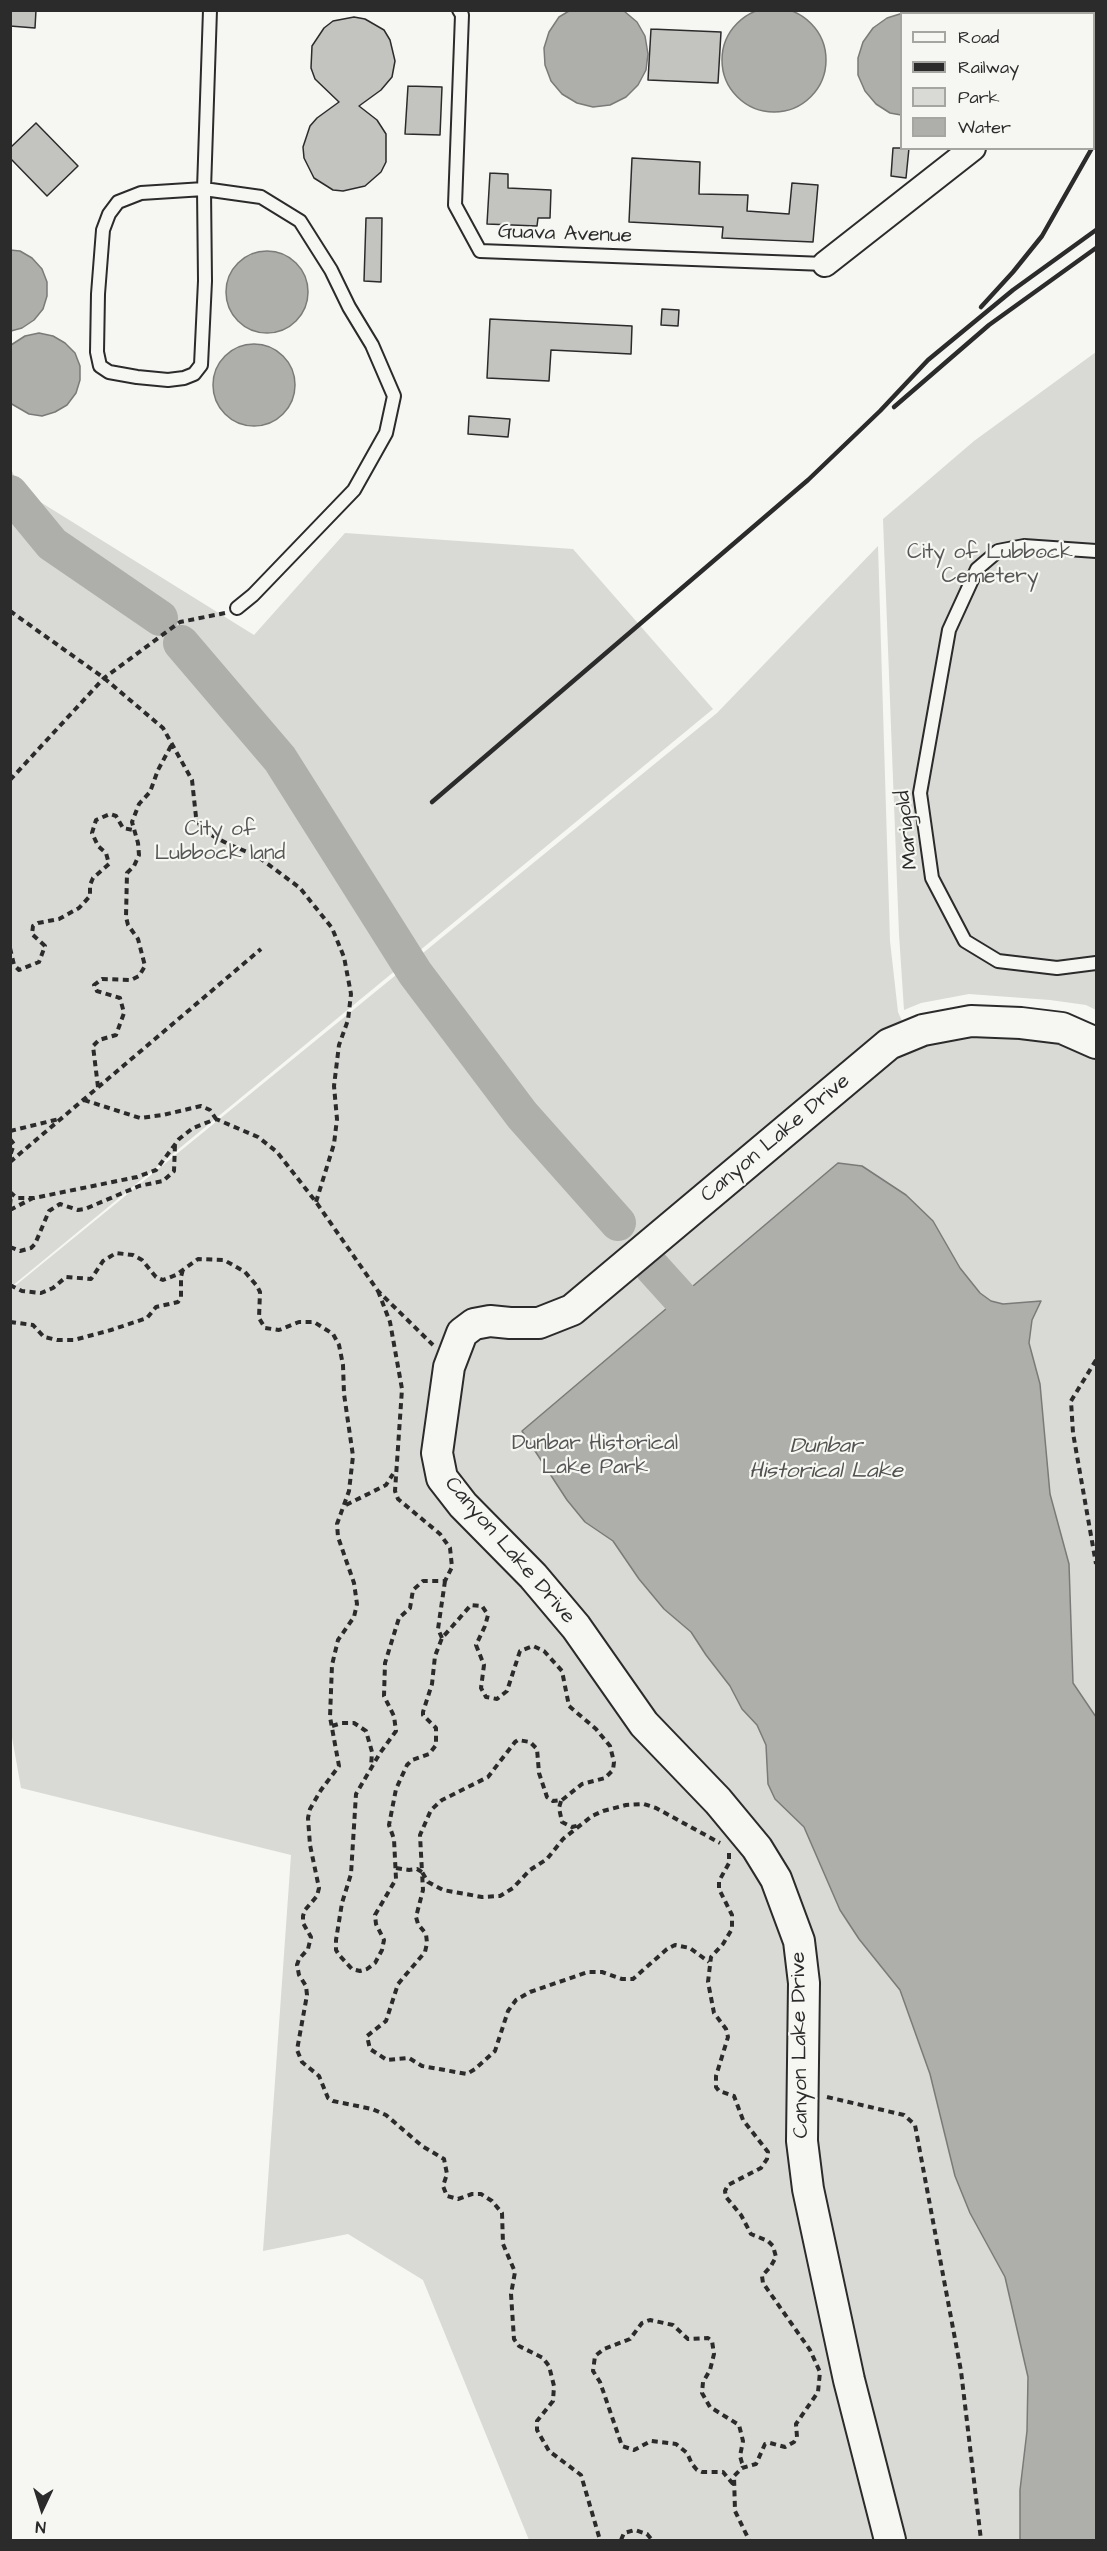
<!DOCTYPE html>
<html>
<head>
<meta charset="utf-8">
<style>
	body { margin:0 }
	#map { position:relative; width:1107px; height:2551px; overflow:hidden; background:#f6f6f2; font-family:"Architects Daughter",sans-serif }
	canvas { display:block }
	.frame { position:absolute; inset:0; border:12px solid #2b2b2b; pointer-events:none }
	.legend { position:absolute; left:900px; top:12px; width:195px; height:138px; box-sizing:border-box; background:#f6f6f2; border:2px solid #a5a5a2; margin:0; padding:8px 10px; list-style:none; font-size:18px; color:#2b2b2b }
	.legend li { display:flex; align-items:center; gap:12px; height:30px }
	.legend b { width:30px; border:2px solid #a5a5a2 }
	.north { position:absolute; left:12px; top:2479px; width:60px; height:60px; -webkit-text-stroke:4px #f6f6f2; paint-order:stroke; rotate:184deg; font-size:16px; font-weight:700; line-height:24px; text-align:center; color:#2b2b2b }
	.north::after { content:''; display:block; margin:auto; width:21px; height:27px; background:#2b2b2b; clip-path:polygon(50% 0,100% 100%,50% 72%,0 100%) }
</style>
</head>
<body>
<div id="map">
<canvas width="1107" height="2551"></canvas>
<div class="frame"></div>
<ul class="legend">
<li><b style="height:8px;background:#f6f6f2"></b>Road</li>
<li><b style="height:8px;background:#2b2b2b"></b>Railway</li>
<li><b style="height:16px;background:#d9d9d5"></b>Park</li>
<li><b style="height:16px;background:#aeaeab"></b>Water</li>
</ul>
<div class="north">N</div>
</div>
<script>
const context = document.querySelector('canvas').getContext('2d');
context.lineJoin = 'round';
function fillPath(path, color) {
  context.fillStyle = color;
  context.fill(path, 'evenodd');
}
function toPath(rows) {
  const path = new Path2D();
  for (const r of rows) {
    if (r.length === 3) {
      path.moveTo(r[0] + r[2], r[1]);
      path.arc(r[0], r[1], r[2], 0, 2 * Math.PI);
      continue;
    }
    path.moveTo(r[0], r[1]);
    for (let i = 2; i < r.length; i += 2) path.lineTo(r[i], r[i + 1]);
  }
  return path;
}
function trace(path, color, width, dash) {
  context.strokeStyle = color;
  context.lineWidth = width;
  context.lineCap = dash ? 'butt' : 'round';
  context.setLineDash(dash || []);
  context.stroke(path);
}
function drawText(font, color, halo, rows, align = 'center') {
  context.font = font + ' "Architects Daughter",sans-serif';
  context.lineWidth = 4.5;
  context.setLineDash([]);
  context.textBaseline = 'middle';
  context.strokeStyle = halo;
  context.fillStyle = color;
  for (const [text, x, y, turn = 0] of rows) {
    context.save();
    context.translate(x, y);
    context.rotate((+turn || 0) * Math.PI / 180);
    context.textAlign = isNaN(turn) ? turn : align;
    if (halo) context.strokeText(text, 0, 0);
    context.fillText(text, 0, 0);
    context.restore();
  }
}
fillPath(toPath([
	[1096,352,1096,1010,1086,1005,1050,1000,969,994,921,1003,904,1010,899,934,883,519,974,441],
	[10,467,21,490,254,635,345,533,573,549,713,709,11,1287],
	[878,546,890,941,898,1012,914,1048,928,1041,985,1034,1063,1041,1096,1056,1096,2540,529,2540,423,2280,348,2234,263,2251,291,1855,21,1788,10,1726,10,1290,717,713]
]), '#d9d9d5');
const water = toPath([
	[774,60,52],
	[569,11,624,11,637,22,645,36,648,54,646,70,638,85,626,97,610,105,593,107,577,103,562,94,551,81,545,65,544,48,549,32,559,17,569,11],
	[903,13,915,13,902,14,901,115,890,113,876,104,865,91,858,75,858,58,863,42,873,28,887,18,903,13],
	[10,250,20,251,32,258,42,269,47,282,47,296,43,309,34,320,22,328,11,331,10,250],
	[267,292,41],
	[39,333,53,336,65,343,75,353,80,366,80,380,76,393,67,405,55,412,42,416,29,414,10,403,11,345,25,336,39,333],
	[254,385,41],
	[838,1163,862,1166,906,1195,933,1221,960,1268,980,1293,991,1301,1003,1304,1041,1301,1032,1320,1029,1343,1040,1384,1050,1494,1069,1564,1073,1683,1096,1717,1096,2540,1020,2540,1020,2490,1027,2431,1028,2377,1005,2277,970,2213,955,2176,930,2074,900,1990,859,1939,840,1910,804,1827,775,1799,768,1784,766,1745,757,1725,742,1709,730,1686,706,1655,691,1632,664,1609,639,1579,613,1541,585,1522,567,1500,522,1431,838,1163]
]);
fillPath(water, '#aeaeab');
trace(water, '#7a7a78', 1.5);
trace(toPath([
	[10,493,52,544,160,618],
	[181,643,280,759,415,973,522,1115,618,1223],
	[652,1267,680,1298,716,1331]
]), '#aeaeab', 36);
const building = toPath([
	[10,10,36,10,35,28,10,26,10,10],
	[354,17,365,19,384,30,390,40,395,61,392,77,381,90,359,106,377,120,386,134,386,162,381,172,365,186,343,191,333,190,314,178,304,158,303,147,310,126,317,118,339,102,315,79,311,68,312,46,324,28,333,21,354,17],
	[651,29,721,32,718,83,648,80,651,29],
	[408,86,442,87,440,135,405,134,408,86],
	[36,123,78,166,47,196,10,158,10,148,36,123],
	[893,148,909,148,906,178,891,176,893,148],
	[632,158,700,162,699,194,748,195,747,211,789,214,792,183,818,185,813,242,722,238,723,227,629,222,632,158],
	[490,173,508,174,508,188,551,190,550,218,538,218,537,226,487,224,490,173],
	[366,218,382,218,381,282,364,281,366,218],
	[662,309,679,310,678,326,661,325,662,309],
	[490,319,632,326,631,354,551,350,549,381,487,378,490,319],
	[469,416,510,419,508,437,468,434,469,416]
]);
fillPath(building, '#c3c3c0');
trace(building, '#2b2b2b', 1.5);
const service = toPath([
	[210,10,204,189,261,197,300,221,331,270,349,307,372,345,394,396,386,433,354,490,253,595,237,608],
	[459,10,462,15,455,205,480,251,825,264],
	[204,189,205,281,201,365,194,374,184,378,168,380,137,377,109,372,100,366,97,352,98,294,103,230,109,214,118,202,141,193,204,189],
	[1096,551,1024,546,998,551,977,569,949,630,920,793,932,878,965,941,998,961,1057,968,1096,963]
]);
const minor = toPath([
	[1075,14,1075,10],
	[825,264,973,148]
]);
const tertiary = toPath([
	[890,2540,849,2380,808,2189,802,2141,804,1983,799,1941,776,1879,757,1848,718,1801,644,1724,576,1627,533,1576,463,1505,442,1478,437,1453,449,1367,462,1333,474,1324,490,1321,510,1323,539,1323,572,1310,889,1044,923,1030,971,1021,1021,1023,1062,1028,1096,1043]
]);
trace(service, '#2b2b2b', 16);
trace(minor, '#2b2b2b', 28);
trace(tertiary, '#2b2b2b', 34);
trace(toPath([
	[10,611,104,678,163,728,192,780,196,817,202,830,228,844,257,856,300,888,332,928,344,957,351,994,348,1020,339,1045,334,1086,337,1119,334,1144,316,1202],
	[10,780,104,678,180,622,225,613],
	[10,948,14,965,19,970,39,962,45,946,32,934,33,926,38,923,59,919,79,908,90,896,90,885,93,878,109,864,106,853,98,846,92,833,96,820,110,814,116,816,123,828,133,830],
	[98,1087,93,1046,99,1040,116,1035,124,1013,120,998,97,991,94,985,102,979,131,980,139,976,145,966,138,939,128,925,126,917,127,873,134,866,139,855,138,843,132,822,139,804,150,792,158,770,172,744],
	[84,1100,140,1118,163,1115,201,1106,210,1110,216,1119],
	[10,1131,59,1119],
	[10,1139,14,1144,10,1156],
	[10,1162,261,949],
	[10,1192,17,1198,34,1198,137,1177,156,1170,179,1139,193,1128,216,1119,258,1137,277,1152,316,1202,378,1291,433,1345],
	[10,1205,11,1194],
	[10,1210,33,1198],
	[10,1247,20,1251,31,1248,35,1244,49,1211,60,1204,78,1210,85,1209,139,1186,163,1181,174,1171,175,1145],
	[10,1285,22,1291,41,1293,53,1288,66,1277,91,1279,103,1261,116,1253,133,1255,142,1260,156,1277,163,1280,176,1275,198,1259,224,1260,245,1272,257,1286,260,1292,259,1318,265,1328,279,1330,299,1322,314,1322,333,1334,339,1345,343,1365,344,1394,353,1456,349,1491,337,1524,338,1537,354,1583,357,1604,354,1617,338,1640,332,1665,330,1717,339,1766,321,1790,310,1809,308,1818,310,1845,319,1888,317,1896,305,1910,303,1916,303,1923,311,1937,308,1949,299,1959,297,1965,299,1975,306,1986,307,1995,297,2050,302,2062,319,2076,328,2098,333,2101,372,2109,386,2115,422,2146,444,2159,447,2174,443,2186,447,2196,458,2199,472,2194,481,2194,492,2201,502,2213,503,2244,515,2272,511,2294,514,2339,519,2346,543,2358,549,2366,554,2386,553,2401,537,2421,537,2430,549,2451,581,2475,600,2540],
	[378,1291,390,1322,402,1389,395,1491,398,1499,440,1534,450,1548,452,1567,445,1581,423,1581,413,1590,410,1608,399,1618,385,1663,384,1696,394,1716,396,1731,380,1753,356,1794,351,1874,342,1903,336,1940,336,1950,339,1955,352,1969,360,1971,367,1969,375,1963,382,1950,384,1940,376,1924,375,1915,396,1879,394,1839,389,1825,396,1789,407,1765,412,1760,429,1754,436,1745,436,1728,423,1715,423,1712,432,1684,435,1656,442,1638,471,1605,482,1606,488,1615,485,1626,476,1645,484,1665,481,1688,486,1697,497,1699,507,1691,520,1651,533,1646,544,1651,562,1671,569,1706,596,1729,610,1746,614,1762,613,1770,605,1778,582,1784,562,1800,553,1801,547,1797,539,1773,537,1749,530,1742,518,1740,515,1742,488,1777,442,1800,431,1810,420,1835,422,1872,428,1882,443,1890,482,1897,500,1896,513,1888,530,1870,547,1859,563,1839,592,1816,603,1811,626,1805,644,1804,656,1808,720,1843],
	[10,1322,33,1325,44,1337,57,1340,74,1340,111,1330,147,1318,156,1307,178,1302,181,1297,181,1277,183,1269],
	[1096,1360,1071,1401,1073,1433,1096,1564],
	[346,1505,386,1485,393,1474],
	[442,1638,438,1629,445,1581],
	[332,1726,342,1723,354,1723,366,1731,372,1752,371,1767],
	[561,1801,559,1808,562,1822,572,1827,580,1825],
	[729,1853,729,1863,719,1881,719,1889,732,1915,732,1929,723,1944,711,1957,708,1982,714,2013,726,2029,728,2037,716,2076,716,2087,719,2091,734,2096,743,2120,768,2152,767,2159,761,2168,728,2185,725,2191,726,2197,741,2215,751,2234,768,2241,773,2246,776,2257,771,2266,762,2276,763,2283,810,2350,820,2372,818,2392,796,2424,797,2437,794,2442,785,2447,770,2443,765,2444,756,2464,742,2468,734,2476,735,2511,749,2540],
	[396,1868,409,1870,417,1869,422,1872,423,1890,416,1917,418,1924,426,1934,427,1943,425,1952,398,1984,386,2021,367,2036,370,2049,387,2060,409,2058,422,2066,467,2074,475,2069,495,2051,508,2011,516,2000,530,1992,588,1972,602,1972,622,1979,633,1979,667,1949,675,1945,690,1948,709,1962],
	[827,2097,904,2115,915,2125,961,2371,981,2540],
	[733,2484,723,2472,702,2472,697,2470,692,2464,687,2453,676,2444,651,2441,634,2450,622,2446,600,2382,593,2371,595,2356,604,2349,630,2339,642,2323,650,2320,673,2325,688,2339,708,2338,712,2341,714,2354,710,2370,703,2382,702,2393,710,2407,739,2425,743,2441,740,2456,742,2463,745,2467],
	[621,2540,624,2533,635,2530,647,2534,652,2540]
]), '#2b2b2b', 4, [6, 4.5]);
trace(service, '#f6f6f2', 12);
trace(minor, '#f6f6f2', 24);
trace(tertiary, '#f6f6f2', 30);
trace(toPath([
	[981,307,1013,272,1042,236,1092,148],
	[894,407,989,325,1096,248],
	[432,802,808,480,880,411,928,360,1013,290,1096,230]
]), '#2b2b2b', 4.5);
drawText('21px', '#2b2b2b', '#f6f6f2', [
	["Guava Avenue",565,235,2],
	["Marigold",908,830,-96],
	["Canyon Lake Drive",776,1139,-40],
	["Canyon Lake Drive",509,1551,49],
	["Canyon Lake Drive",801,2045,-91]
]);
drawText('21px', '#565656', '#f6f6f2', [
	["City of Lubbock",990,554],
	["Cemetery",990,578],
	["City of",220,831],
	["Lubbock land",220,855],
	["Dunbar Historical",595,1445],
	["Lake Park",595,1469]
]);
drawText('italic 22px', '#525251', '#f6f6f2', [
	["Dunbar",826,1447],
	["Historical Lake",826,1472]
]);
</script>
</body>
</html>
